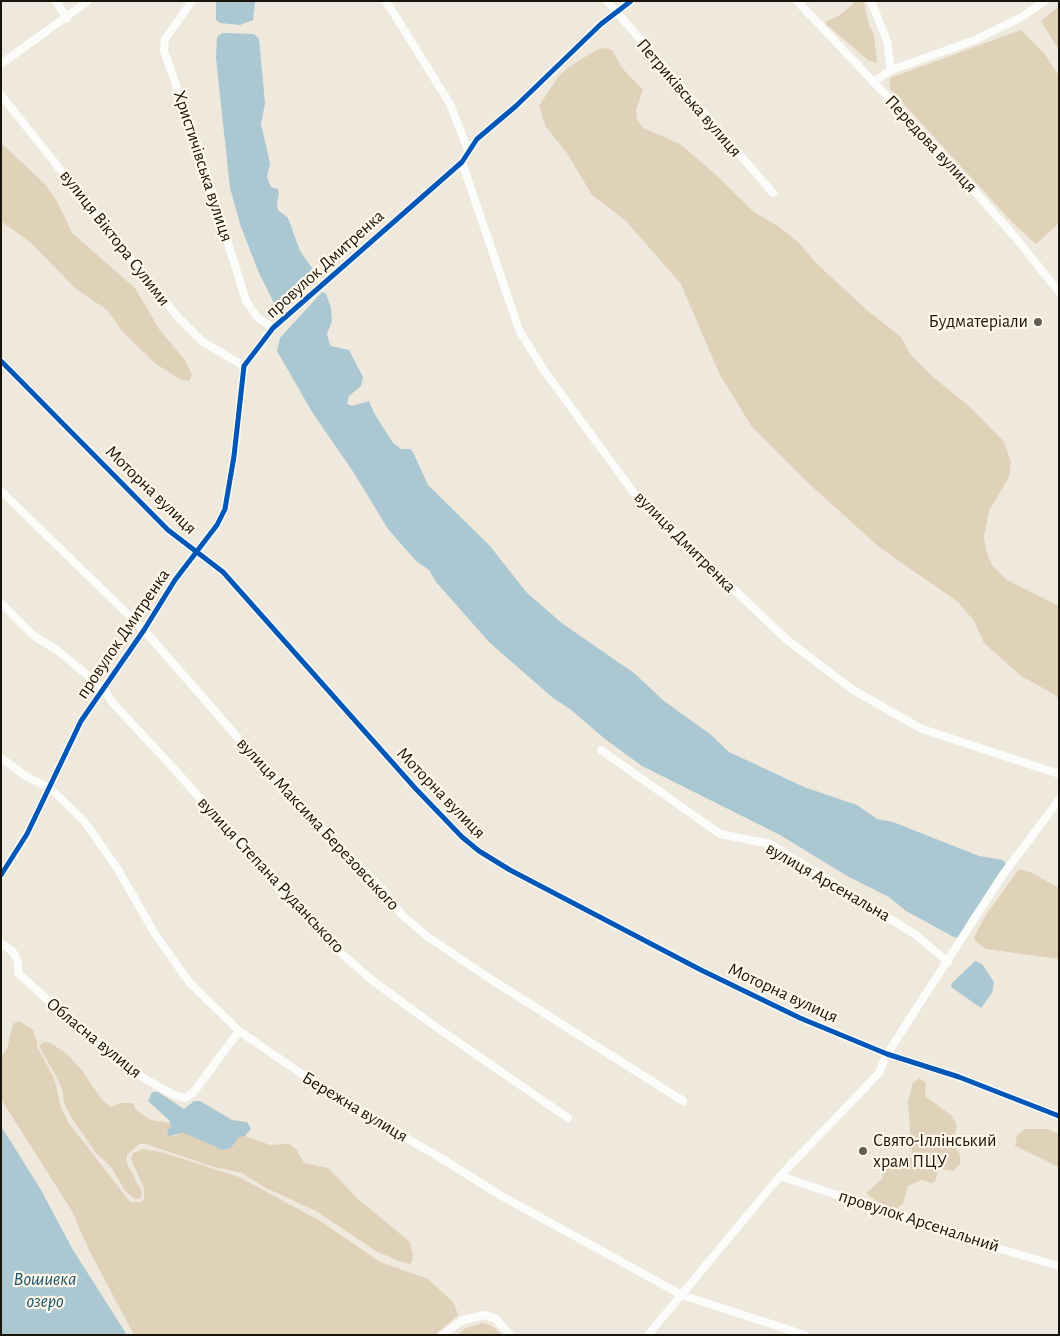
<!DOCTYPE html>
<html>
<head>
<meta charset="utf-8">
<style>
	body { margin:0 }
	#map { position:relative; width:1060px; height:1336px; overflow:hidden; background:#eee8dd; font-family:"Alegreya Sans",sans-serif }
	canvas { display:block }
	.frame { position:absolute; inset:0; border:2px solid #18140c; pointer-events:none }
</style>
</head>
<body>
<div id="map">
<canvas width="1060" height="1336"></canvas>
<div class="frame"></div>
</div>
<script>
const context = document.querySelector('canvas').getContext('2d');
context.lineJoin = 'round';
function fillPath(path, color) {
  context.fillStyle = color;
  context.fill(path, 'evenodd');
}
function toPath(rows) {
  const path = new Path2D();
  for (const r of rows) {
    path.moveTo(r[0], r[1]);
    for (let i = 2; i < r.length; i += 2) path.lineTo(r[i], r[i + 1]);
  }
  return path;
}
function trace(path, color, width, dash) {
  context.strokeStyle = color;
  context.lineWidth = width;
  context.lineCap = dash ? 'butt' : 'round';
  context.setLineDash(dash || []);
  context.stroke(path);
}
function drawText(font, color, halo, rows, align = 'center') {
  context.font = font + ' "Alegreya Sans",sans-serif';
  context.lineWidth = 4.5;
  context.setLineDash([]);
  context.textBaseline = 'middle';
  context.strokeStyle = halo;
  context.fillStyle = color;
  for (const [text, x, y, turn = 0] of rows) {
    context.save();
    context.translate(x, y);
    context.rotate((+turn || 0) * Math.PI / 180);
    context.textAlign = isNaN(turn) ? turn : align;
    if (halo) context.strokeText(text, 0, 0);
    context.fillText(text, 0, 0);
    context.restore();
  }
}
fillPath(toPath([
	[856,1,864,1,869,25,874,35,877,63,868,60,826,24,827,21,839,16],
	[1059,6,1059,50,1041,21],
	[1021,30,1044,53,1059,76,1059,223,1036,244,1012,222,890,89,890,78],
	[608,48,612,50,622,68,643,90,636,110,637,119,643,128,680,144,715,174,755,213,778,226,798,242,816,263,868,311,901,337,911,355,933,377,970,407,1004,442,1011,462,1009,477,989,511,984,536,986,551,992,565,1007,580,1059,606,1059,699,1054,694,1021,676,984,643,974,621,958,602,879,547,805,480,752,427,720,375,681,284,625,220,592,195,567,153,546,127,539,106,558,77,569,67,598,49],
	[1,143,45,184,58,203,72,233,135,288,159,329,185,360,192,375,189,381,181,380,156,364,123,332,107,310,75,288,30,242,1,221],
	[1019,869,1032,873,1059,888,1059,959,986,949,976,942,974,937,986,915],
	[19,1021,33,1030,37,1041,37,1047,54,1078,61,1107,68,1122,130,1202,142,1202,144,1199,144,1188,131,1159,133,1153,143,1149,161,1152,239,1177,320,1221,380,1262,428,1279,454,1303,458,1315,435,1335,134,1335,89,1250,72,1211,1,1099,1,1057,7,1049,13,1024],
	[44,1042,50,1043,66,1053,81,1069,102,1100,111,1107,120,1103,133,1103,136,1110,151,1120,170,1123,172,1137,184,1133,222,1150,231,1148,239,1137,245,1136,270,1145,289,1144,296,1149,304,1163,328,1168,359,1200,410,1242,413,1256,412,1262,409,1264,399,1261,376,1251,316,1211,264,1187,242,1173,214,1167,146,1144,139,1144,127,1155,127,1164,142,1192,141,1198,135,1199,126,1192,111,1167,96,1153,71,1117,64,1103,62,1089,56,1076,39,1046],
	[919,1078,926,1083,925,1096,952,1116,957,1126,953,1142,960,1155,960,1164,953,1171,939,1169,935,1181,932,1183,921,1180,908,1186,903,1204,897,1208,889,1208,879,1203,866,1193,882,1179,887,1158,908,1159,912,1157,908,1101,913,1083],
	[1025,1129,1047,1129,1059,1134,1059,1167,1015,1146,1017,1135],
	[482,1323,492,1326,502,1335,457,1335,466,1328]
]), '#e0d1b9');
fillPath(toPath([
	[216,1,255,1,253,20,240,25,220,23,216,20],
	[222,33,254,34,259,39,265,103,261,124,270,163,267,177,271,187,278,189,279,193,277,203,278,210,288,218,300,251,315,272,313,279,300,289,282,310,279,310,274,303,259,273,241,227,230,188,216,58,217,37],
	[322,292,326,294,331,308,332,321,327,334,329,342,331,346,349,350,363,377,361,386,349,396,347,404,352,406,369,401,374,413,393,443,401,449,410,449,413,452,428,485,490,546,527,593,563,624,634,673,664,701,710,734,729,752,804,787,857,805,877,819,893,822,979,856,1003,860,1006,864,1004,868,969,919,961,935,957,938,952,936,906,911,889,897,847,876,780,835,642,766,605,739,570,709,553,698,490,643,436,582,429,570,416,561,388,529,352,470,312,412,277,351,280,338],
	[975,961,982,964,994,982,992,993,981,1008,951,987,952,983],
	[152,1092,158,1092,184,1109,194,1101,200,1101,232,1120,247,1122,251,1129,245,1136,239,1137,231,1148,222,1150,184,1133,169,1136,167,1131,171,1126,169,1120,148,1101],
	[1,1126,41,1190,73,1250,127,1335,1,1335]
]), '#abc8d2');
trace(toPath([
	[56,1,67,18],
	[192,1,165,39,164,51,198,146,246,301,257,317,273,328],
	[386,1,450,104,468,150],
	[607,1,773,193],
	[797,1,940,152,1015,237,1059,292],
	[871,1,887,41,891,70,873,82],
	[1,64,88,1],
	[891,70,975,40,1020,18,1045,1],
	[1,95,177,316,203,342,244,366],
	[462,162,519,330,545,372,637,497,786,639,853,690,922,729,1059,774],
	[1,361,168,530,223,572,415,788,462,837,479,851,510,870,701,970,800,1018,887,1054,959,1077,1059,1116],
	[1,491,144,630,280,786,381,888,402,915,428,937,492,980,683,1101],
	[1,603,34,636,57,650,105,690,111,701,177,772,271,880,342,954,372,980,429,1022,568,1118],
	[601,750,720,834,770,844,916,935,948,962],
	[1,758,27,777,50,788,84,821,117,868,155,934,189,982,239,1031,340,1100,441,1158,498,1194,682,1295,805,1335],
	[1,875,27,834,81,721,144,630,175,580,217,525,225,509,234,456,244,366,273,328,462,162,477,139,516,106,601,24,631,1],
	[1,943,13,952,18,962,18,973,62,1013,120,1062,147,1080,176,1096,185,1098,193,1093,239,1031],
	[780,1176,990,1246,1059,1266],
	[442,1335,463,1320,485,1315,496,1319,510,1335],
	[648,1335,780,1176,879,1073,887,1054,1002,876,1059,800]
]), '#fcfcfa', 8);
trace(toPath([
	[1,361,168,530,223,572,415,788,462,837,479,851,510,870,701,970,800,1018,887,1054,959,1077,1059,1116],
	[1,875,27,834,81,721,144,630,175,580,217,525,225,509,234,456,244,366,273,328,462,162,477,139,516,106,601,24,631,1]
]), '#0057b8', 5);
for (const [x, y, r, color] of [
	[1038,322,5,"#635e55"],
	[863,1151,5,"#635e55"]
]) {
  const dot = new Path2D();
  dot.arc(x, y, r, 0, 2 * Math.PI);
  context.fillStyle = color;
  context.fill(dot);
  trace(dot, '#fff8eb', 2);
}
drawText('18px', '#18140c', '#fff8eb', [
	["Петриківська вулиця",689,98,49],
	["Передова вулиця",931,144,47],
	["Христичівська вулиця",203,166,72],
	["вулиця Віктора Сулими",115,238,52],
	["провулок Дмитренка",325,264,-42],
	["Моторна вулиця",151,490,44],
	["вулиця Дмитренка",685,542,45],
	["провулок Дмитренка",123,634,-56],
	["Моторна вулиця",441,793,46],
	["вулиця Максима Березовського",318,824,47],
	["вулиця Степана Руданського",271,875,47],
	["вулиця Арсенальна",828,882,30],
	["Моторна вулиця",783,993,25],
	["Обласна вулиця",94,1038,39],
	["Бережна вулиця",355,1107,31],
	["провулок Арсенальний",919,1221,18]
]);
drawText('18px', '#18140c', '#fff8eb', [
	["Будматеріали",1028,322],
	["Свято-Іллінський",873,1141,"left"],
	["храм ПЦУ",873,1162,"left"]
], 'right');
drawText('italic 19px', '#1a5369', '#fff8eb', [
	["Вошивка",45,1279],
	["озеро",45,1301]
]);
</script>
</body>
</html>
